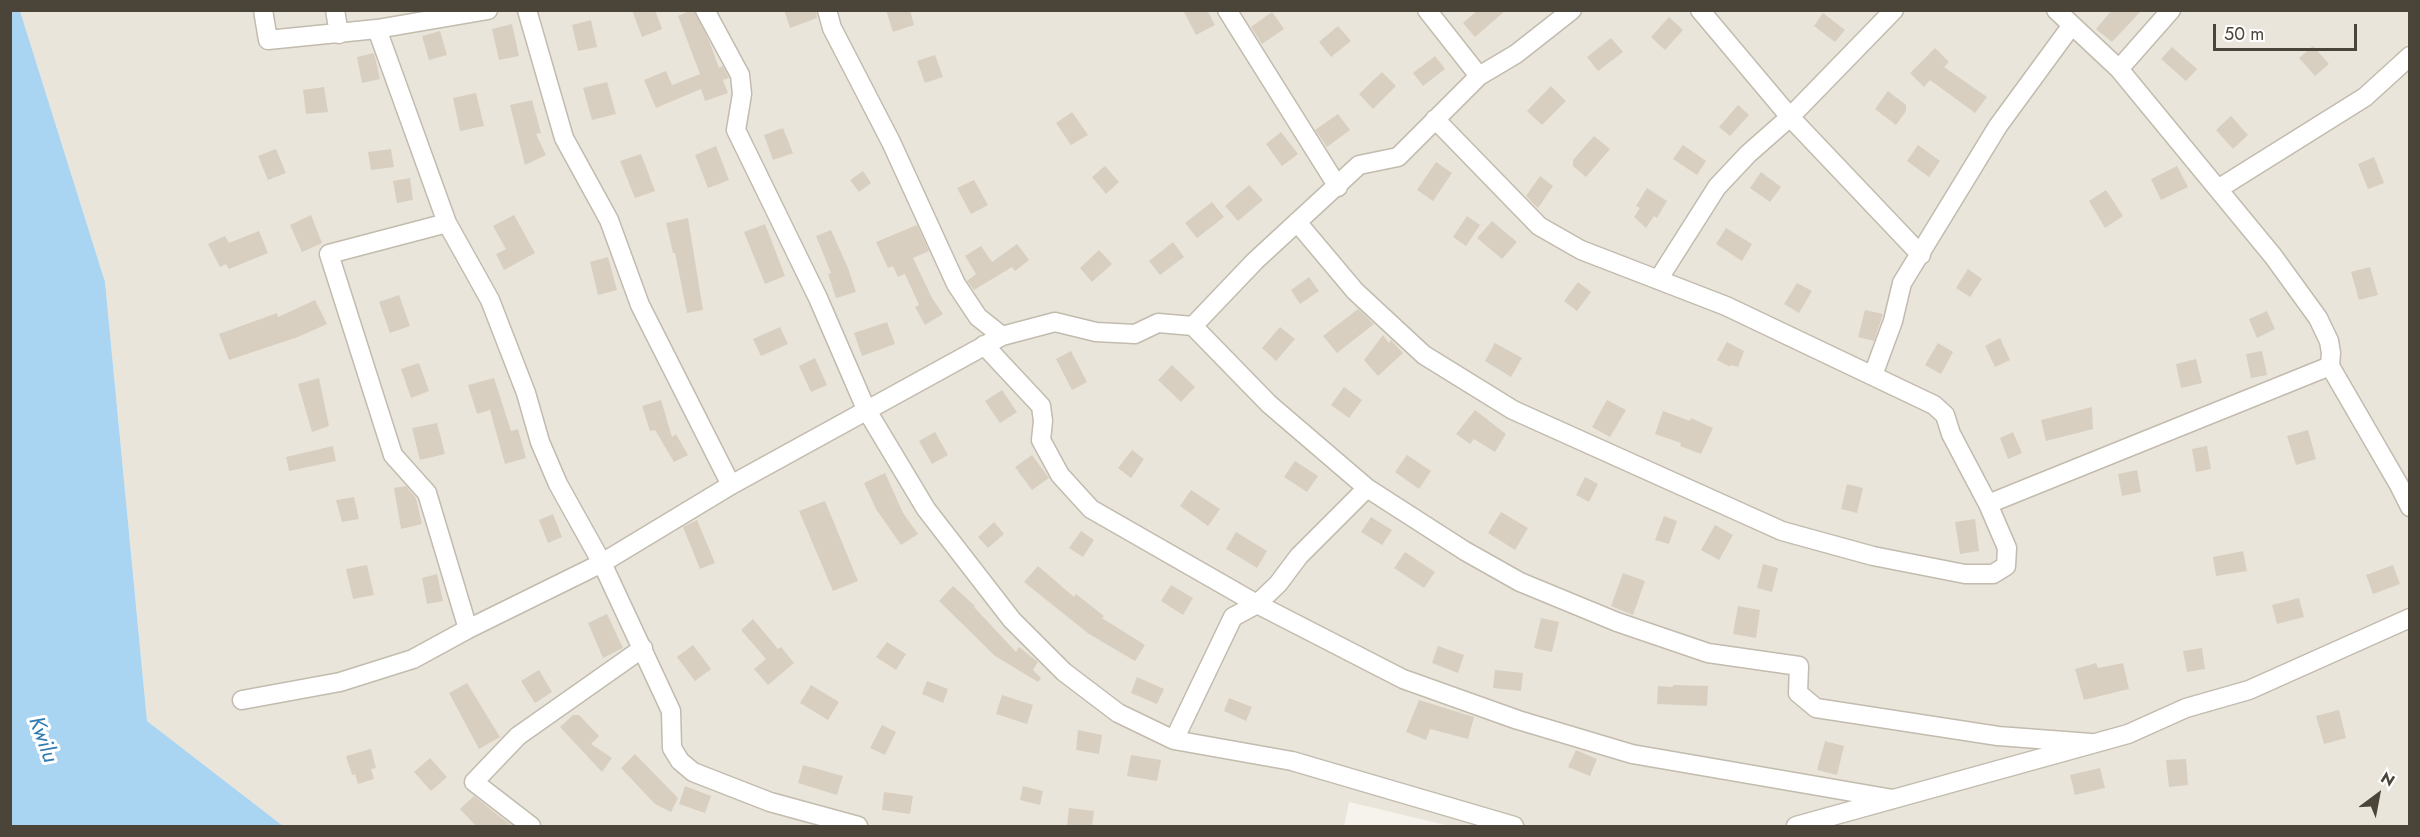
<!DOCTYPE html>
<html>
<head>
<meta charset="utf-8">
<style>
	body { margin:0 }
	#map { position:relative; width:2420px; height:837px; overflow:hidden; background:#f6f3ec; font-family:Jost,sans-serif }
	canvas { display:block }
	.frame { position:absolute; inset:0; border:12px solid #4b4439; pointer-events:none }
	.north { position:absolute; left:2348px; top:765px; width:60px; height:60px; -webkit-text-stroke:4px #fff; paint-order:stroke; rotate:32deg; font-size:16px; font-weight:700; line-height:24px; text-align:center; color:#4b4439 }
	.north::after { content:''; display:block; margin:auto; width:21px; height:27px; background:#4b4439; clip-path:polygon(50% 0,100% 100%,50% 72%,0 100%) }
	.scale { position:absolute; left:2213px; top:24px; width:144px; height:27px; box-sizing:border-box; border:3px solid #4b4439; border-top:0; padding-left:8px; font-size:18px; line-height:21px; white-space:nowrap; color:#4b4439; -webkit-text-stroke:4px #fff; paint-order:stroke }
</style>
</head>
<body>
<div id="map">
<canvas width="2420" height="837"></canvas>
<div class="frame"></div>
<div class="north">N</div>
<div class="scale">50 m</div>
</div>
<script>
const context = document.querySelector('canvas').getContext('2d');
context.lineJoin = 'round';
function fillPath(path, color) {
  context.fillStyle = color;
  context.fill(path, 'evenodd');
}
function toPath(rows) {
  const path = new Path2D();
  for (const r of rows) {
    path.moveTo(r[0], r[1]);
    for (let i = 2; i < r.length; i += 2) path.lineTo(r[i], r[i + 1]);
  }
  return path;
}
function trace(path, color, width, dash) {
  context.strokeStyle = color;
  context.lineWidth = width;
  context.lineCap = dash ? 'butt' : 'round';
  context.setLineDash(dash || []);
  context.stroke(path);
}
function drawText(font, color, halo, rows, align = 'center') {
  context.font = font + ' Jost,sans-serif';
  context.lineWidth = 6;
  context.setLineDash([]);
  context.textBaseline = 'middle';
  context.strokeStyle = halo;
  context.fillStyle = color;
  for (const [text, x, y, turn = 0] of rows) {
    context.save();
    context.translate(x, y);
    context.rotate((+turn || 0) * Math.PI / 180);
    context.textAlign = isNaN(turn) ? turn : align;
    if (halo) context.strokeText(text, 0, 0);
    context.fillText(text, 0, 0);
    context.restore();
  }
}
fillPath(toPath([
	[20,11,2409,11,2409,826,1450,826,1349,802,1344,826,283,826,147,721,105,282]
]), '#eae5da');
fillPath(toPath([
	[10,11,20,11,105,282,147,721,283,826,11,826]
]), '#a9d4f2');
fillPath(toPath([
	[632,10,655,10,662,29,642,37],
	[691,10,694,10,710,43,719,68,723,66,729,78,723,80,728,93,705,101,701,89,656,108,644,80,666,71,672,85,700,74,678,16],
	[784,10,816,10,817,18,790,28],
	[886,10,910,10,914,25,893,32],
	[1183,10,1207,10,1215,25,1196,35],
	[1478,10,1506,10,1475,37,1463,23],
	[2112,10,2142,10,2112,42,2096,29],
	[1272,12,1284,29,1262,44,1251,27],
	[1823,13,1845,30,1835,42,1814,26],
	[1669,17,1683,30,1665,50,1651,37],
	[591,20,597,47,578,51,572,25],
	[512,24,519,56,499,60,492,29],
	[1338,26,1351,41,1331,57,1319,42],
	[440,31,447,55,429,60,422,36],
	[1611,38,1623,52,1598,71,1587,57],
	[2313,46,2329,64,2315,76,2299,58],
	[2172,47,2197,69,2186,81,2161,59],
	[1935,48,1949,62,1944,67,1987,97,1975,113,1930,80,1924,87,1910,73],
	[374,53,380,79,362,83,357,57],
	[935,55,943,77,925,83,917,61],
	[1435,56,1445,69,1423,86,1413,73],
	[1382,72,1396,86,1373,109,1359,94],
	[607,82,616,114,592,120,583,88],
	[1551,86,1566,101,1542,125,1527,111],
	[324,87,328,112,306,114,303,90],
	[1888,91,1906,105,1906,111,1896,125,1875,109],
	[476,93,484,126,460,131,453,98],
	[532,100,541,133,536,134,546,155,525,165,510,105],
	[1738,105,1749,115,1730,136,1719,127],
	[1072,112,1088,135,1071,145,1056,123],
	[1338,114,1350,130,1327,147,1315,130],
	[2231,116,2248,135,2233,149,2216,130],
	[783,128,793,153,773,160,764,135],
	[1281,132,1298,154,1282,166,1266,144],
	[1594,136,1610,149,1586,177,1573,166,1573,160],
	[1683,145,1706,161,1697,175,1673,159],
	[1918,145,1940,161,1929,177,1907,161],
	[716,146,729,180,708,188,695,155],
	[276,149,286,173,268,180,258,156],
	[391,149,394,167,371,170,368,152],
	[641,154,655,191,635,198,620,161],
	[2374,157,2384,183,2368,189,2358,164],
	[1436,162,1452,173,1433,201,1417,190],
	[1105,166,1119,182,1106,194,1092,177],
	[2177,166,2188,187,2161,200,2151,179],
	[863,171,871,183,859,192,850,180],
	[1761,172,1781,187,1770,202,1750,188],
	[1540,176,1553,186,1538,208,1526,196],
	[410,178,413,200,397,203,393,181],
	[974,180,988,205,971,214,957,188],
	[1249,185,1263,200,1238,221,1225,206],
	[1647,188,1667,201,1657,218,1654,216,1646,228,1634,217,1640,208,1636,206],
	[2106,190,2123,216,2105,228,2089,201],
	[1212,202,1224,217,1197,238,1185,223],
	[311,215,322,243,302,252,290,225],
	[514,215,535,253,504,270,496,254,506,249,493,226],
	[1467,216,1480,225,1466,246,1453,237],
	[688,218,703,310,687,313,675,253,673,253,666,223],
	[1492,221,1517,242,1502,259,1477,238],
	[765,224,785,276,765,284,744,232],
	[917,225,929,251,913,258,932,298,943,314,925,325,915,307,919,305,905,274,898,277,893,266,888,268,876,242],
	[1726,228,1752,244,1742,261,1716,244],
	[831,230,848,268,856,292,836,298,828,274,831,273,816,236],
	[259,231,268,253,229,269,226,264,220,267,208,244,225,236,229,243],
	[1173,242,1184,257,1160,275,1149,261],
	[1017,244,1029,260,1015,271,1012,267,974,290,967,281,976,274,965,256,981,246,992,262],
	[1099,250,1112,264,1092,282,1080,268],
	[608,257,617,290,598,295,590,262],
	[2370,267,2378,295,2359,300,2351,272],
	[1968,269,1982,279,1970,297,1956,288],
	[1309,277,1319,291,1300,304,1291,290],
	[1578,282,1591,292,1577,311,1564,301],
	[1797,283,1812,291,1799,313,1784,304],
	[399,295,410,326,390,333,379,302],
	[315,300,327,324,298,337,229,360,219,334,277,313,278,317],
	[1358,309,1374,324,1337,353,1323,336],
	[1865,310,1883,314,1874,341,1858,337],
	[2267,311,2275,329,2257,338,2249,319],
	[887,322,895,344,862,356,854,333],
	[780,327,788,344,761,356,753,339],
	[1280,327,1295,339,1276,361,1262,348],
	[1383,335,1389,343,1391,340,1403,353,1378,376,1364,360],
	[2000,338,2010,360,1995,367,1985,346],
	[1727,342,1744,351,1738,367,1731,365,1730,367,1717,360],
	[1495,343,1522,358,1511,377,1485,361],
	[1938,343,1953,352,1941,374,1925,365],
	[1071,351,1087,382,1072,390,1056,359],
	[2262,351,2267,375,2251,378,2246,354],
	[815,358,827,385,811,392,799,366],
	[2196,359,2202,383,2181,388,2176,364],
	[419,363,429,391,411,398,401,369],
	[1172,365,1195,387,1181,402,1158,380],
	[319,378,329,426,312,432,298,384],
	[494,378,511,431,518,429,526,458,505,464,490,410,477,414,468,385],
	[1344,387,1362,400,1349,418,1331,405],
	[1002,390,1017,412,1000,423,985,401],
	[661,400,672,437,676,434,688,455,674,462,655,430,650,431,642,406],
	[1607,400,1626,410,1610,437,1592,427],
	[2092,407,2093,429,2046,441,2041,420],
	[1475,410,1506,434,1495,452,1474,439,1470,444,1456,434],
	[1663,411,1690,421,1691,418,1713,428,1701,454,1680,446,1681,443,1655,434],
	[437,423,445,454,420,460,412,428],
	[2308,430,2316,459,2296,465,2287,436],
	[935,432,948,455,932,464,919,441],
	[2013,432,2022,453,2008,459,2000,438],
	[333,446,336,461,289,471,286,457],
	[2207,446,2211,469,2196,472,2192,449],
	[1132,450,1144,459,1131,478,1118,468],
	[1032,455,1049,478,1032,490,1015,467],
	[1407,455,1431,471,1419,489,1395,472],
	[1295,461,1318,476,1307,492,1284,477],
	[2137,470,2141,492,2122,496,2118,474],
	[885,473,903,513,918,534,901,545,876,509,864,483],
	[1585,477,1598,484,1589,502,1576,495],
	[1847,484,1863,488,1857,513,1841,509],
	[406,486,416,498,422,524,401,529,394,488],
	[1191,490,1220,509,1208,526,1180,506],
	[354,497,359,519,342,522,336,500],
	[825,501,858,581,833,591,799,511],
	[1501,512,1528,528,1515,550,1488,533],
	[553,514,562,537,548,543,539,520],
	[1664,516,1677,521,1669,544,1655,540],
	[1371,517,1392,530,1382,545,1361,532],
	[1975,519,1979,551,1960,554,1955,522],
	[697,520,715,563,700,569,683,527],
	[994,522,1004,534,988,548,978,537],
	[1715,525,1733,535,1719,560,1701,550],
	[1081,531,1094,540,1083,557,1069,548],
	[1236,532,1267,551,1257,568,1226,549],
	[2243,551,2247,571,2216,576,2213,557],
	[1405,552,1435,572,1424,588,1394,568],
	[1763,564,1778,568,1772,592,1757,588],
	[367,565,374,595,353,599,346,569],
	[2393,565,2400,584,2373,594,2366,575],
	[1038,566,1074,597,1076,594,1104,616,1102,618,1145,645,1135,661,1089,634,1024,582],
	[1623,573,1645,581,1633,615,1611,606],
	[437,574,443,601,427,604,422,578],
	[1171,585,1193,598,1183,615,1161,601],
	[953,586,975,606,974,607,1016,652,1019,647,1038,662,1033,670,1041,678,1038,682,995,656,939,601],
	[2299,598,2304,617,2277,624,2272,605],
	[1738,606,1760,610,1756,638,1733,634],
	[607,614,623,648,603,658,588,623],
	[1541,618,1559,622,1552,652,1534,648],
	[753,619,778,649,781,647,794,663,768,685,754,669,766,659,741,630],
	[887,642,906,654,896,670,876,657],
	[693,645,711,669,695,681,677,657],
	[1438,646,1464,655,1458,673,1432,663],
	[2202,648,2205,669,2187,672,2183,651],
	[2096,663,2098,668,2123,663,2129,689,2084,700,2075,669],
	[539,670,552,692,535,703,521,681],
	[1495,670,1523,673,1521,691,1493,688],
	[1137,677,1164,689,1157,704,1131,693],
	[927,681,948,689,943,703,922,694],
	[467,683,500,737,479,749,449,693],
	[811,685,839,702,828,720,800,703],
	[1673,685,1708,686,1707,706,1657,704,1658,686,1673,687],
	[1002,695,1033,705,1027,724,996,714],
	[1229,698,1252,707,1246,721,1224,711],
	[1419,700,1474,717,1468,739,1430,729,1426,740,1406,732],
	[2339,710,2346,738,2324,744,2316,716],
	[573,715,579,715,599,736,591,744,612,758,602,772,560,727],
	[882,725,896,732,885,755,870,748],
	[1078,730,1102,735,1099,754,1076,750],
	[1825,741,1844,746,1837,775,1817,770],
	[371,749,376,768,371,769,374,779,358,784,355,774,352,775,346,756],
	[1576,750,1597,759,1590,776,1568,767],
	[635,754,678,798,671,812,655,804,621,768],
	[1131,755,1161,760,1157,781,1127,776],
	[430,758,447,777,431,791,414,772],
	[2186,759,2188,785,2169,787,2166,760],
	[803,765,843,776,837,795,798,783],
	[2100,768,2105,788,2075,795,2070,775],
	[685,786,711,796,705,813,679,804],
	[1023,786,1043,791,1040,805,1020,800],
	[884,792,913,796,910,814,882,810],
	[474,796,499,816,513,826,476,826,460,809],
	[1069,808,1094,811,1092,826,1067,826]
]), '#d8cfc1');
const minor = toPath([
	[263,10,268,40,377,29,488,10],
	[335,10,339,34],
	[527,10,564,138,609,220,640,305,731,485],
	[705,10,740,75,742,94,736,130,818,298,866,409,926,509,1012,620,1064,672,1118,713,1174,740,1292,761,1514,826],
	[827,10,832,28,891,142,956,284,978,317,1002,336],
	[1227,10,1338,187],
	[1427,10,1479,76],
	[1700,10,1790,117,1921,255],
	[2056,10,2119,69,2273,256,2318,318,2329,341,2331,353,2330,366,2399,485,2410,507],
	[377,29,447,223,490,300,526,393,540,442,558,484,602,563,671,711,672,748,680,761,693,772,770,802,858,826],
	[2119,69,2171,10],
	[2218,189,2365,97,2410,56],
	[1297,222,1355,291,1424,355,1513,410,1782,531,1873,556,1965,574,1993,574,2006,566,2007,548,1988,504,1951,434,1945,415,1934,405,1726,306,1581,250,1539,226,1435,119],
	[447,223,329,254,393,455,427,493,468,629],
	[1658,280,1717,187,1748,154,1790,117,1894,10],
	[1193,326,1269,404,1367,488,1465,551,1520,582,1617,622,1708,653,1799,666,1798,693,1816,708,1998,736,2091,743],
	[984,345,1041,406,1043,421,1041,440,1060,475,1091,509,1257,604,1403,679,1518,720,1632,754,1893,799],
	[1873,375,1893,321,1902,283,1998,126,2072,25],
	[1988,504,2330,366],
	[242,700,340,682,413,659,468,629,602,563,731,485,1002,336,1055,322,1096,332,1135,334,1158,323,1193,326,1255,261,1359,165,1398,157,1479,76,1516,54,1572,10],
	[1174,740,1233,617,1257,604,1278,584,1299,556,1367,488],
	[531,826,474,782,518,736,643,648],
	[1796,826,2128,734,2186,708,2249,690,2410,618]
]);
trace(minor, '#c2bbae', 21);
trace(minor, '#fff', 18);
drawText('italic 22px', '#2e7ab2', '#fff', [
	["Kwilu",42,740,70]
]);
</script>
</body>
</html>
